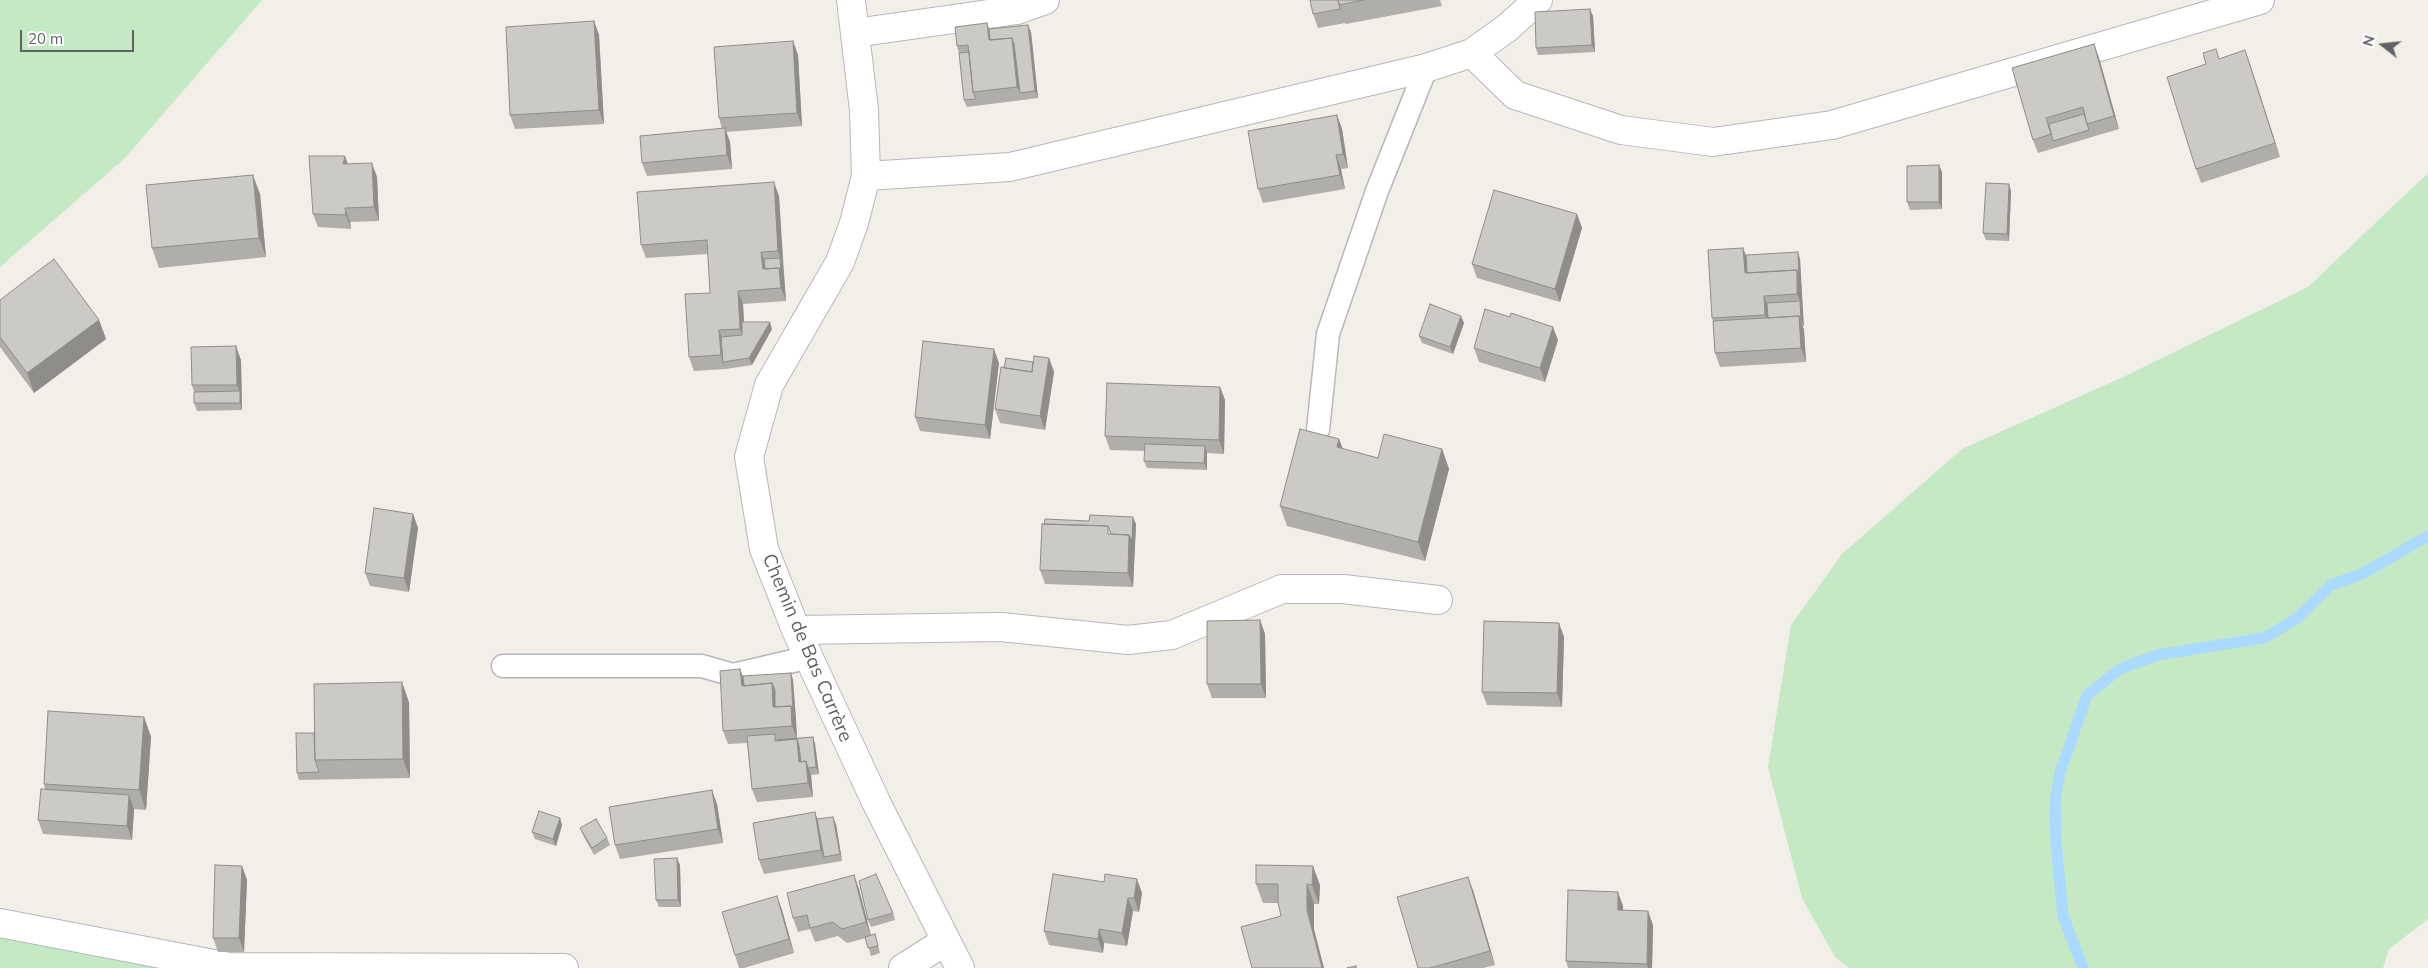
<!DOCTYPE html>
<html>
<head>
<meta charset="utf-8">
<style>
	body { margin:0 }
	#map { position:relative; width:2428px; height:968px; overflow:hidden; background:#f1efe8; font-family:Mulish,sans-serif }
	canvas { display:block }
	.north { position:absolute; left:2358px; top:20px; width:50px; height:50px; -webkit-text-stroke:4px #fff; paint-order:stroke; rotate:286deg; font-size:14px; font-weight:700; line-height:20px; text-align:center; color:#5f6368 }
	.north::after { content:''; display:block; margin:auto; width:18px; height:22px; background:#5f6368; clip-path:polygon(50% 0,100% 100%,50% 72%,0 100%) }
	.scale { position:absolute; left:20px; top:30px; width:114px; height:22px; box-sizing:border-box; border:2px solid #5f6368; border-top:0; padding-left:6px; font-size:15px; line-height:18px; white-space:nowrap; color:#5f6368; -webkit-text-stroke:4px #fff; paint-order:stroke }
</style>
</head>
<body>
<div id="map">
<canvas width="2428" height="968"></canvas>
<div class="north">N</div>
<div class="scale">20 m</div>
</div>
<script>
const context = document.querySelector('canvas').getContext('2d');
context.lineJoin = 'round';
function fillPath(path, color) {
  context.fillStyle = color;
  context.fill(path, 'evenodd');
}
function toPath(rows) {
  const path = new Path2D();
  for (const r of rows) {
    path.moveTo(r[0], r[1]);
    for (let i = 2; i < r.length; i += 2) path.lineTo(r[i], r[i + 1]);
  }
  return path;
}
function trace(path, color, width, dash) {
  context.strokeStyle = color;
  context.lineWidth = width;
  context.lineCap = dash ? 'butt' : 'round';
  context.setLineDash(dash || []);
  context.stroke(path);
}
function drawText(font, color, halo, rows, align = 'center') {
  context.font = font + ' Mulish,sans-serif';
  context.lineWidth = 4;
  context.setLineDash([]);
  context.textBaseline = 'middle';
  context.strokeStyle = halo;
  context.fillStyle = color;
  for (const [text, x, y, turn = 0] of rows) {
    context.save();
    context.translate(x, y);
    context.rotate((+turn || 0) * Math.PI / 180);
    context.textAlign = isNaN(turn) ? turn : align;
    if (halo) context.strokeText(text, 0, 0);
    context.fillText(text, 0, 0);
    context.restore();
  }
}
fillPath(toPath([
	[0,0,262,0,124,159,0,267],
	[2428,173,2428,919,2389,949,2383,968,1849,968,1835,957,1802,898,1768,767,1791,625,1842,554,1962,449,2121,378,2308,287],
	[0,935,167,968,0,968]
]), '#c5e8c5');
trace(toPath([
	[2083,968,2063,916,2056,843,2055,801,2060,773,2087,695,2120,669,2157,655,2264,638,2296,619,2331,585,2362,574,2428,536]
]), '#aadaff', 11);
const lane = toPath([
	[1318,430,1328,334,1377,191,1426,68],
	[503,666,702,666,733,675,810,657]
]);
const street = toPath([
	[851,0,864,110,866,176,854,223,840,262,769,385,749,457,764,549,796,630,877,804,960,968],
	[855,33,1017,10,1045,0],
	[1472,53,1515,95,1621,130,1713,142,1832,125,2260,0],
	[866,176,1010,167,1426,68,1472,53,1507,28,1538,0],
	[796,630,1001,627,1128,640,1172,635,1282,589,1343,589,1438,600],
	[0,923,229,967,564,968],
	[903,968,946,941]
]);
trace(lane, '#b5b8bc', 25);
trace(street, '#b5b8bc', 30);
trace(lane, '#fff', 22);
trace(street, '#fff', 28);
fillPath(toPath([
	[1310,0,1440,0,1442,6,1346,24,1345,23,1318,28,1313,14],
	[1593,16,1595,52,1538,55,1536,48],
	[594,21,599,35,604,124,515,129,510,115],
	[989,29,1031,32,1038,98,967,107,964,100,959,53,957,46],
	[793,41,798,55,802,126,726,132,730,142,732,169,647,176,642,163,722,129,719,118],
	[2094,44,2099,58,2119,129,2038,153,2033,140,2012,68],
	[2219,59,2250,64,2280,157,2201,183,2196,169,2206,64],
	[1337,115,1342,129,1348,168,1341,169,1345,189,1263,203,1258,189],
	[348,164,377,177,379,221,350,222,351,229,318,227,313,214],
	[1942,172,1942,209,1910,210,1907,202],
	[2011,191,2009,241,1986,240,1983,233],
	[260,194,266,257,159,268,152,248],
	[779,196,786,301,743,304,744,322,772,329,752,365,726,369,694,371,689,357,710,293,708,254,646,258,641,245],
	[1577,214,1582,228,1560,302,1477,278,1472,264],
	[1743,248,1746,255,1800,259,1803,327,1804,330,1806,362,1720,367,1715,353,1713,321,1712,318],
	[0,300,99,320,106,339,34,393,0,347],
	[1510,317,1558,340,1545,382,1479,362,1474,348],
	[1464,323,1453,354,1422,343,1419,336],
	[1049,358,1054,372,1045,430,1000,423,995,409,1004,368],
	[241,360,242,410,197,411,194,403,194,392,192,385],
	[999,363,990,439,920,431,915,417],
	[1220,387,1225,400,1224,454,1207,453,1207,470,1147,468,1144,461,1145,451,1110,450,1105,436],
	[1339,439,1343,449,1378,458,1442,449,1449,469,1425,561,1287,526,1280,506],
	[413,514,418,528,409,592,370,586,365,573],
	[1136,524,1133,587,1045,584,1040,570],
	[1260,620,1265,634,1266,698,1212,698,1207,684],
	[1564,637,1562,707,1487,705,1482,692],
	[740,669,743,676,791,673,793,680,797,738,813,737,815,744,819,774,811,775,813,797,757,802,752,789,747,743,728,744,723,731],
	[409,702,410,778,299,780,297,773,314,733],
	[144,717,151,737,146,810,134,809,132,840,43,834,38,820,45,790,44,784],
	[717,804,723,843,620,859,615,845],
	[815,812,817,819,836,824,842,861,764,874,759,860],
	[560,818,562,825,556,846,535,839,532,832],
	[580,828,607,838,610,845,594,855,583,835],
	[680,865,681,907,659,907,656,900],
	[1256,865,1320,885,1319,904,1314,904,1314,929,1281,916,1278,903,1263,903,1256,884],
	[242,866,247,880,244,952,218,952,213,938],
	[1053,874,1142,893,1139,912,1133,911,1127,946,1104,943,1103,953,1049,945,1044,931],
	[854,875,859,889,871,935,875,934,880,953,871,956,866,938,847,943,838,936,815,942,810,929,798,932,793,918],
	[1473,890,1495,965,1483,968,1418,968],
	[777,896,782,910,794,953,744,968,739,968,735,955],
	[1623,906,1623,910,1653,925,1652,968,1568,968,1566,961],
	[893,913,895,920,871,927,868,920]
]), '#afaea9');
fillPath(toPath([
	[1590,9,1593,16,1595,52,1592,45],
	[594,21,599,35,604,124,599,110],
	[987,23,992,37,993,47,989,40],
	[1028,25,1031,32,1038,98,1035,91],
	[1012,38,1017,51,1020,93,1017,87],
	[793,41,798,55,802,126,797,113],
	[2094,44,2099,58,2119,129,2114,116],
	[2245,50,2250,64,2280,157,2275,143],
	[1337,115,1342,129,1348,168,1343,154],
	[725,128,730,142,732,169,727,155],
	[1336,155,1341,169,1345,189,1340,175],
	[345,156,350,170,343,164],
	[372,163,377,177,379,221,374,207],
	[1939,165,1942,172,1942,209,1939,202],
	[253,175,260,194,266,257,259,238],
	[774,182,779,196,783,265,778,251],
	[2009,184,2011,191,2009,241,2007,234],
	[345,208,350,222,351,229,346,215],
	[1577,214,1582,228,1560,302,1555,289],
	[1743,248,1748,262,1749,280,1745,273],
	[761,252,766,266,767,276,763,269],
	[1798,252,1800,259,1804,327,1801,320,1800,301,1797,294,1797,270],
	[780,258,783,265,786,301,781,288,779,268],
	[738,291,743,304,745,342,740,329],
	[1764,296,1769,310,1768,322,1765,315],
	[1461,316,1464,323,1453,354,1450,347],
	[1799,316,1804,330,1806,362,1801,348],
	[99,320,106,339,34,393,27,373],
	[770,322,772,329,752,365,749,358],
	[1553,327,1558,340,1545,382,1540,368],
	[719,330,724,344,723,362,726,369,721,355],
	[236,346,241,360,242,410,240,403,240,391,237,385],
	[994,349,999,363,990,439,985,425],
	[1049,358,1054,372,1045,430,1040,416],
	[1220,387,1225,400,1224,454,1219,440],
	[1339,439,1346,458,1337,447],
	[1205,446,1207,453,1207,470,1204,463],
	[1442,449,1449,469,1425,561,1418,542],
	[413,514,418,528,409,592,404,578],
	[1133,517,1136,524,1133,587,1128,573,1129,535],
	[1260,620,1265,634,1266,698,1261,684],
	[1559,623,1564,637,1562,707,1557,693],
	[740,669,745,683,746,692,742,686],
	[791,673,793,680,796,719,793,712],
	[402,682,409,702,410,778,403,759],
	[772,683,777,697,778,713,773,707],
	[791,706,796,719,797,739,792,726],
	[144,717,151,737,146,810,139,790],
	[813,737,815,744,819,774,816,767],
	[797,739,802,753,803,768,799,762],
	[806,761,811,775,813,797,808,783],
	[712,790,717,804,723,843,718,829],
	[129,795,134,809,132,840,127,826],
	[815,812,820,826,824,857,826,864,821,850],
	[833,817,836,824,842,861,840,854],
	[560,818,562,825,556,846,553,839],
	[677,858,680,865,681,907,678,900],
	[242,866,247,880,244,952,239,938],
	[1313,866,1320,885,1319,904,1312,885],
	[854,875,859,889,871,936,866,922],
	[1468,877,1473,890,1495,965,1490,951],
	[1137,879,1142,893,1139,912,1134,898],
	[1307,884,1314,904,1314,929,1324,968,1322,968,1307,910],
	[1618,892,1623,906,1623,924,1618,910],
	[777,896,782,910,794,953,789,939],
	[1128,898,1133,911,1127,946,1122,933],
	[1648,911,1653,925,1652,968,1648,968,1647,964],
	[1099,929,1104,943,1103,953,1098,939]
]), '#8f8d8a');
const building = toPath([
	[1310,0,1338,0,1340,9,1313,14,1310,0],
	[1338,0,1364,0,1339,5,1338,0],
	[1590,9,1592,45,1536,48,1535,12,1590,9],
	[594,21,599,110,510,115,506,27,594,21],
	[987,23,989,40,1012,38,1017,87,973,92,968,45,957,46,955,27,987,23],
	[1028,25,1035,91,1020,93,1014,44,1012,38,990,40,989,29,1028,25],
	[793,41,797,113,719,118,714,47,793,41],
	[2094,44,2114,116,2087,124,2083,107,2046,118,2051,134,2033,140,2012,68,2094,44],
	[2216,49,2219,59,2245,50,2275,143,2196,169,2167,77,2206,64,2203,53,2216,49],
	[969,52,973,92,976,99,964,100,959,53,969,52],
	[2084,114,2089,130,2053,141,2049,124,2084,114],
	[1337,115,1343,154,1336,155,1340,175,1258,189,1248,131,1337,115],
	[725,128,727,155,642,163,640,136,725,128],
	[309,156,345,156,343,164,372,163,374,207,345,208,346,215,313,214,309,156],
	[1939,165,1939,202,1907,202,1907,166,1939,165],
	[253,175,259,238,152,248,146,185,253,175],
	[774,182,778,251,761,252,763,269,779,268,781,288,738,291,740,329,719,330,721,355,689,357,685,294,710,293,707,240,641,245,637,192,774,182],
	[1986,183,2009,184,2007,234,1983,233,1986,183],
	[1494,190,1577,214,1555,289,1472,264,1494,190],
	[1743,248,1745,273,1797,270,1797,294,1764,296,1765,315,1712,318,1708,250,1743,248],
	[1798,252,1799,277,1797,270,1747,273,1746,255,1798,252],
	[780,258,781,275,779,268,765,269,764,259,780,258],
	[54,259,99,320,27,373,0,337,0,300,54,259],
	[1800,301,1801,320,1799,316,1768,318,1767,303,1800,301],
	[1430,304,1461,316,1450,347,1419,336,1430,304],
	[1485,309,1510,317,1511,313,1553,327,1540,368,1474,348,1485,309],
	[1799,316,1801,348,1715,353,1713,321,1799,316],
	[742,322,770,322,749,358,723,362,721,337,742,335,742,322],
	[923,341,994,349,985,425,915,417,923,341],
	[236,346,237,385,192,385,191,347,236,346],
	[1034,356,1049,358,1040,416,995,409,1001,367,1032,372,1034,356],
	[1006,358,1033,362,1032,372,1004,368,1006,358],
	[1107,383,1220,387,1219,440,1105,436,1107,383],
	[240,391,240,403,194,403,194,392,240,391],
	[1300,429,1339,439,1337,447,1378,458,1384,434,1442,449,1418,542,1280,506,1300,429],
	[1145,444,1205,446,1204,463,1144,461,1145,444],
	[374,508,413,514,404,578,365,573,374,508],
	[1090,515,1133,517,1132,541,1129,535,1111,534,1108,526,1044,524,1045,519,1089,521,1090,515],
	[1042,524,1108,526,1108,534,1129,535,1128,573,1040,570,1042,524],
	[1260,620,1261,684,1207,684,1207,621,1260,620],
	[1484,621,1559,623,1557,693,1482,692,1484,621],
	[740,669,742,686,772,683,773,707,791,706,792,726,723,731,720,671,740,669],
	[791,673,793,712,791,706,775,707,775,690,772,683,744,686,743,676,791,673],
	[402,682,403,759,315,760,314,684,402,682],
	[48,711,144,717,139,790,44,784,48,711],
	[296,733,314,733,315,760,319,772,297,773,296,733],
	[775,734,775,741,797,739,799,762,806,761,808,783,752,789,747,736,775,734],
	[813,737,816,767,808,768,806,761,801,762,799,746,797,739,777,740,813,737],
	[41,789,129,795,127,826,38,820,41,789],
	[712,790,718,829,615,845,609,807,712,790],
	[539,811,560,818,553,839,532,832,539,811],
	[815,812,821,850,759,860,753,823,815,812],
	[833,817,840,854,824,857,817,819,833,817],
	[596,819,607,838,592,848,580,828,596,819],
	[677,858,678,900,656,900,654,859,677,858],
	[215,865,242,866,239,938,213,938,215,865],
	[1256,865,1313,866,1312,885,1307,884,1307,910,1322,968,1252,968,1241,927,1281,916,1278,902,1278,884,1256,884,1256,865],
	[876,874,893,913,868,920,859,881,876,874],
	[1053,874,1104,882,1105,874,1137,879,1134,898,1128,898,1122,933,1099,929,1098,939,1044,931,1053,874],
	[854,875,866,922,842,929,833,922,810,928,807,915,793,918,787,893,854,875],
	[1468,877,1490,951,1430,968,1418,968,1397,897,1468,877],
	[1568,890,1618,892,1618,910,1648,911,1647,964,1566,961,1568,890],
	[777,896,789,939,735,955,722,912,777,896],
	[875,934,878,946,868,948,865,937,875,934],
	[1356,966,1356,968,1347,968,1356,966]
]);
fillPath(building, '#cccac5');
trace(building, '#8f8d8a', 1);
drawText('19px', '#5f6368', '#fff', [
	["Chemin de Bas Carrère",807,648,67]
]);
</script>
</body>
</html>
